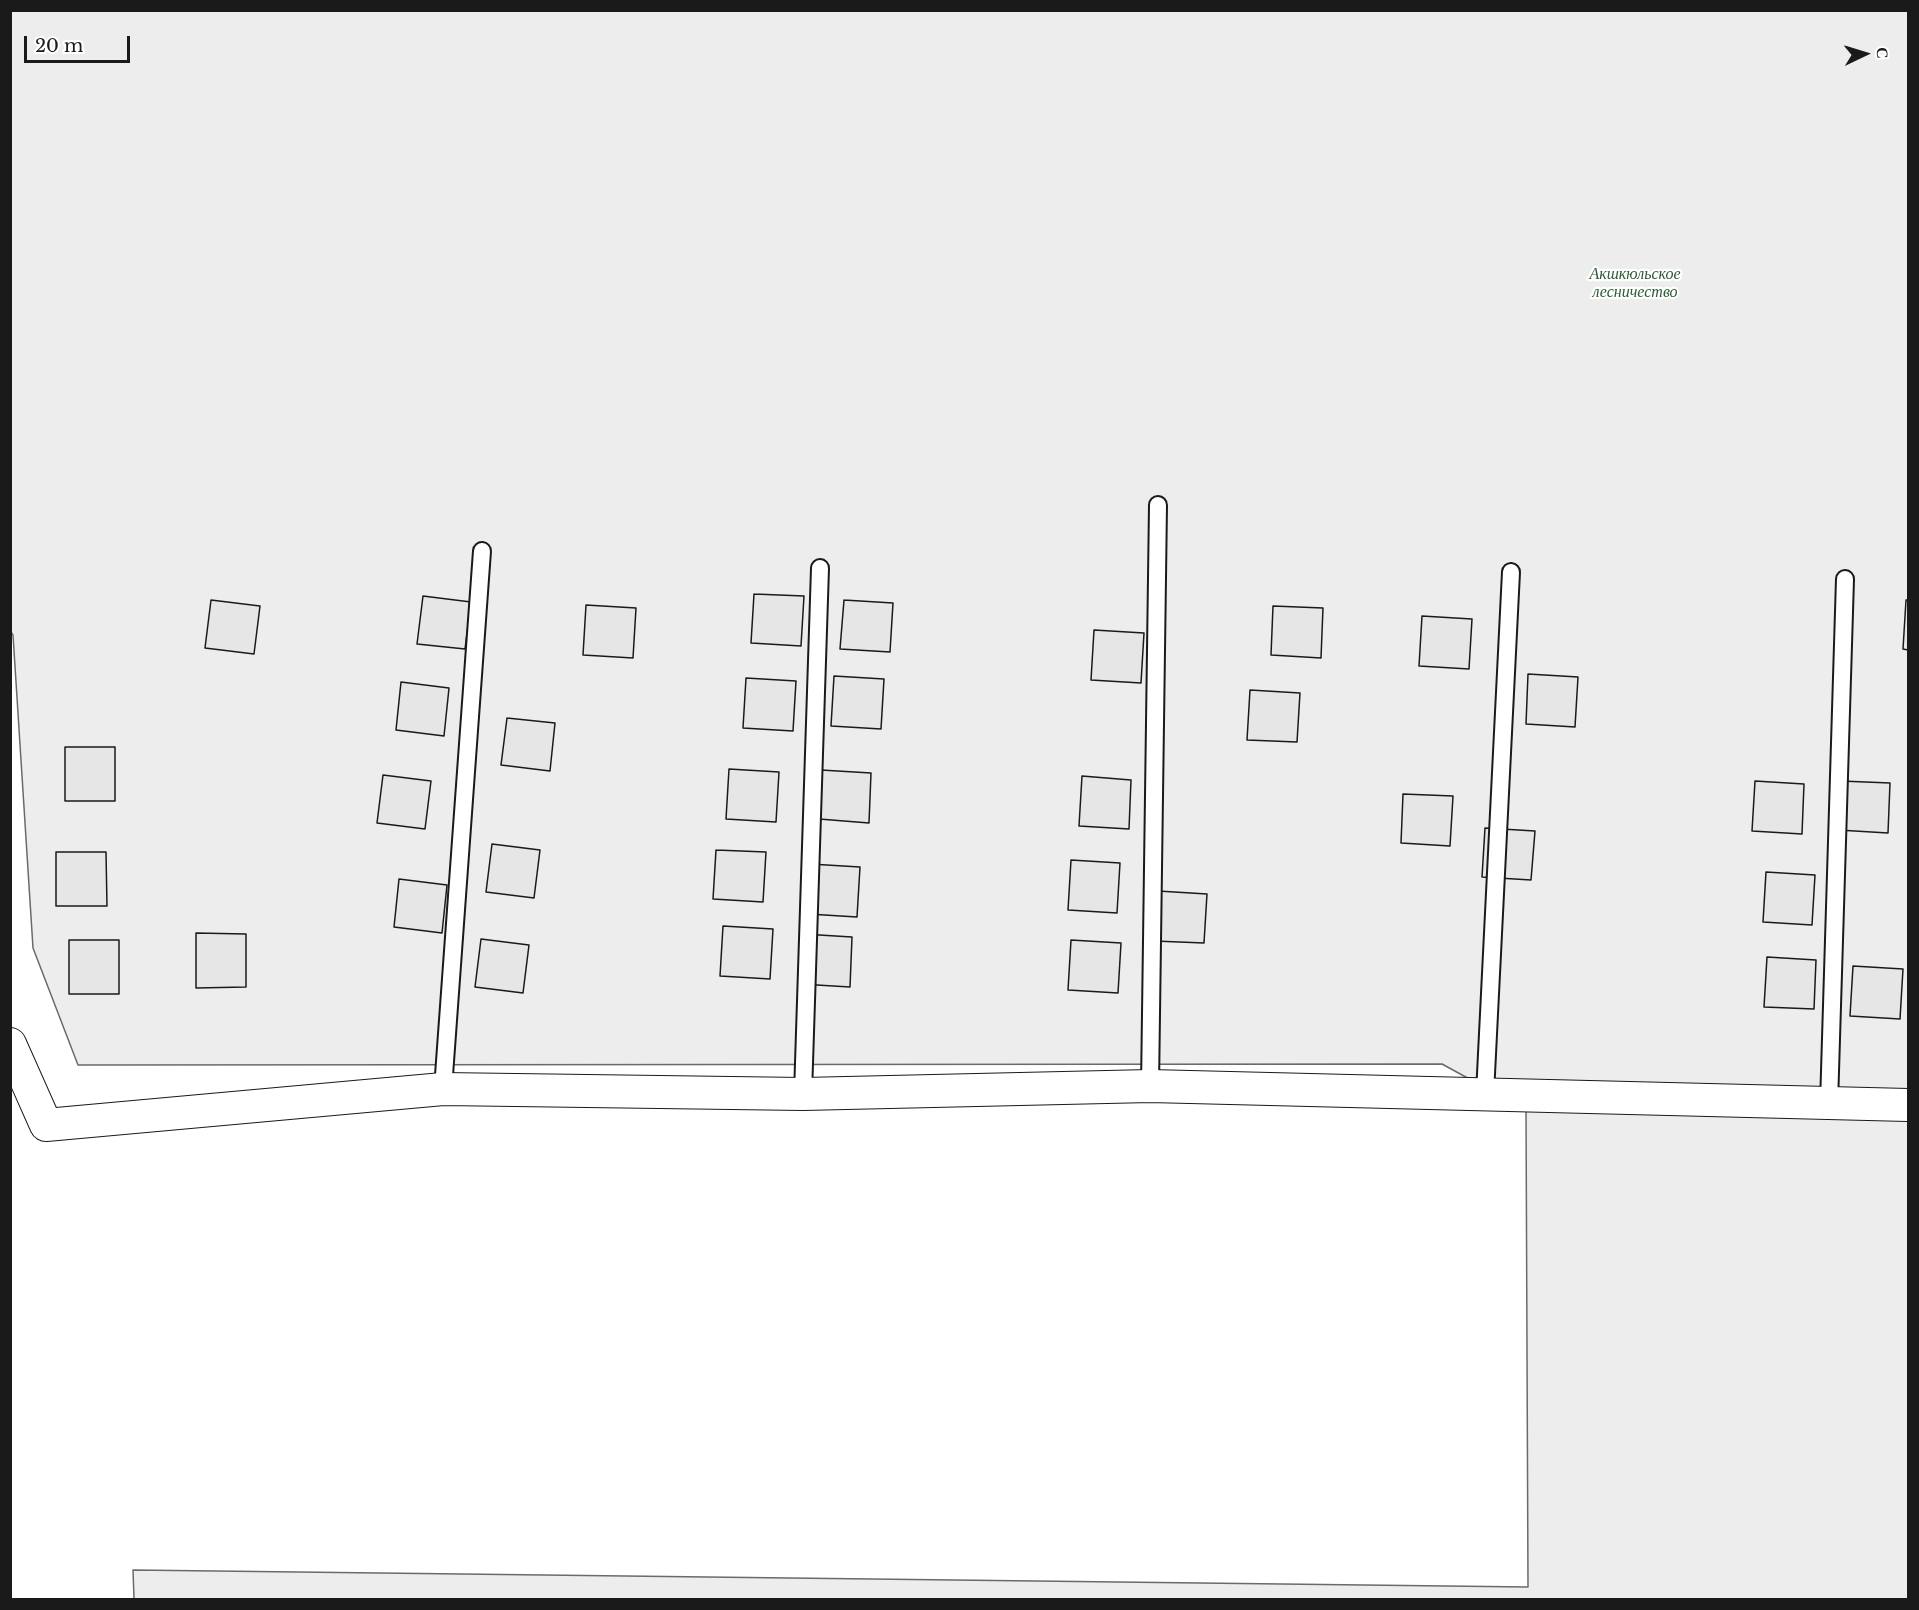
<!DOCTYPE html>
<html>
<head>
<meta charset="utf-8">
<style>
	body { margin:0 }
	#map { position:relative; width:1919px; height:1610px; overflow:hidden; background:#fff; font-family:"Libre Baskerville",serif }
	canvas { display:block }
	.frame { position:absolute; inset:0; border:12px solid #1a1a1a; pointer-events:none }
	.north { position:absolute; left:1835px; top:24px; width:60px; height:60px; -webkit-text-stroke:4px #fff; paint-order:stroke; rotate:86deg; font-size:16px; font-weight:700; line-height:24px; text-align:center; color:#1a1a1a }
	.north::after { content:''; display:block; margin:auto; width:21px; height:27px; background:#1a1a1a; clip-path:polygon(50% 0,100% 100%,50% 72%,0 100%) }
	.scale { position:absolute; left:24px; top:36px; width:106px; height:27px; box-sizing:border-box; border:3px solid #1a1a1a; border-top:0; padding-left:8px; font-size:18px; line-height:21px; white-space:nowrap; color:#1a1a1a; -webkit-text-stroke:4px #fff; paint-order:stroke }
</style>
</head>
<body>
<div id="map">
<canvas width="1919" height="1610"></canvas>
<div class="frame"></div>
<div class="north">С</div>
<div class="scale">20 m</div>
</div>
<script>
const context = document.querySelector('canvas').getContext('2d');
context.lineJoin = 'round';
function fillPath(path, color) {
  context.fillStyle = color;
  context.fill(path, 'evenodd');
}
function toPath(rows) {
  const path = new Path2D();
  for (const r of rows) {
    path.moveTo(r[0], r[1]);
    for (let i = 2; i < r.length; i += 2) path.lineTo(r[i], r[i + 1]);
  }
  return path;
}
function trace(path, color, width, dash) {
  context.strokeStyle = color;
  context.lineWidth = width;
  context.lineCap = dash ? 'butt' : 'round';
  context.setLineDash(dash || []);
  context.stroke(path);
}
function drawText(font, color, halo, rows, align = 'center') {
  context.font = font + ' "Libre Baskerville",serif';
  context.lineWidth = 4.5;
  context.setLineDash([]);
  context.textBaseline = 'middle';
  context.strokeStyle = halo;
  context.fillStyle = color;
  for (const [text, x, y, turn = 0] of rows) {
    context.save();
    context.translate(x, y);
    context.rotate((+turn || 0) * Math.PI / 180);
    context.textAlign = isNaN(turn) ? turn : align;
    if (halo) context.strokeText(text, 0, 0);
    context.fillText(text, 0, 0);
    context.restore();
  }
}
const green = toPath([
	[11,11,1908,11,1908,1599,134,1599,133,1570,1528,1587,1526,1110,1442,1064,78,1065,33,948,13,635,11,632,11,11]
]);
fillPath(green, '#ededed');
trace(green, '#6a6a6a', 1.5);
const building = toPath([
	[754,594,804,596,801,646,751,643,754,594],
	[423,596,471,602,465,649,417,644,423,596],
	[211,600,260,606,254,654,205,648,211,600],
	[844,600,893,603,890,652,840,649,844,600],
	[1906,600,1908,600,1908,650,1903,649,1906,600],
	[586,605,636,608,633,658,583,655,586,605],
	[1273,606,1323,608,1321,658,1271,655,1273,606],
	[1422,616,1472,619,1469,669,1419,666,1422,616],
	[1094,630,1144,633,1141,683,1091,680,1094,630],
	[1528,674,1578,677,1575,727,1526,724,1528,674],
	[834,676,884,679,881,729,831,726,834,676],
	[746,678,796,681,793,731,743,728,746,678],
	[401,682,449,688,444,736,396,730,401,682],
	[1250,690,1300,693,1297,742,1247,740,1250,690],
	[507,718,555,723,550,771,501,765,507,718],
	[65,747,115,747,115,801,65,801,65,747],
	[729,769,779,772,776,822,726,819,729,769],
	[821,770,871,773,869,823,819,819,821,770],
	[383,775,431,781,425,829,377,823,383,775],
	[1082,776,1131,780,1129,829,1079,826,1082,776],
	[1755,781,1804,784,1802,834,1752,831,1755,781],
	[1841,781,1890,783,1888,833,1838,830,1841,781],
	[1403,794,1453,796,1450,846,1401,843,1403,794],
	[1485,828,1535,831,1531,880,1482,877,1485,828],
	[492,844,540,850,534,898,486,892,492,844],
	[716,850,766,852,763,902,713,899,716,850],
	[56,852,106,852,107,906,56,906,56,852],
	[1071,860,1120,863,1117,913,1068,910,1071,860],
	[810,864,860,867,857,917,808,914,810,864],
	[1766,872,1815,875,1812,925,1763,922,1766,872],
	[399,879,447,885,442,933,394,927,399,879],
	[1158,891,1207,894,1204,943,1154,941,1158,891],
	[723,926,773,929,770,979,720,976,723,926],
	[196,933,246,934,246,987,196,988,196,933],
	[803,934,852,937,850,987,800,984,803,934],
	[481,939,529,945,523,993,475,987,481,939],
	[69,940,119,940,119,994,69,994,69,940],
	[1071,940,1121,943,1118,993,1068,990,1071,940],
	[1767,957,1816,960,1814,1009,1764,1007,1767,957],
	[1853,966,1903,969,1900,1019,1850,1016,1853,966]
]);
fillPath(building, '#e6e6e6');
trace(building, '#1a1a1a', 1.5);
const lane = toPath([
	[1150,1086,1158,505],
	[443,1089,482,551],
	[803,1094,820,568],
	[1485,1094,1511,572],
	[1829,1104,1845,579]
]);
const street = toPath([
	[10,1044,46,1125,443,1089,803,1094,1150,1086,1908,1105]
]);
trace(lane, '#1a1a1a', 20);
trace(street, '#1a1a1a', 34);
trace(lane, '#fff', 16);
trace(street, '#fff', 32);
drawText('italic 16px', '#2b5a34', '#fff', [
	["Акшкюльское",1635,274],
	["лесничество",1635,292]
]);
</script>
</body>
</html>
